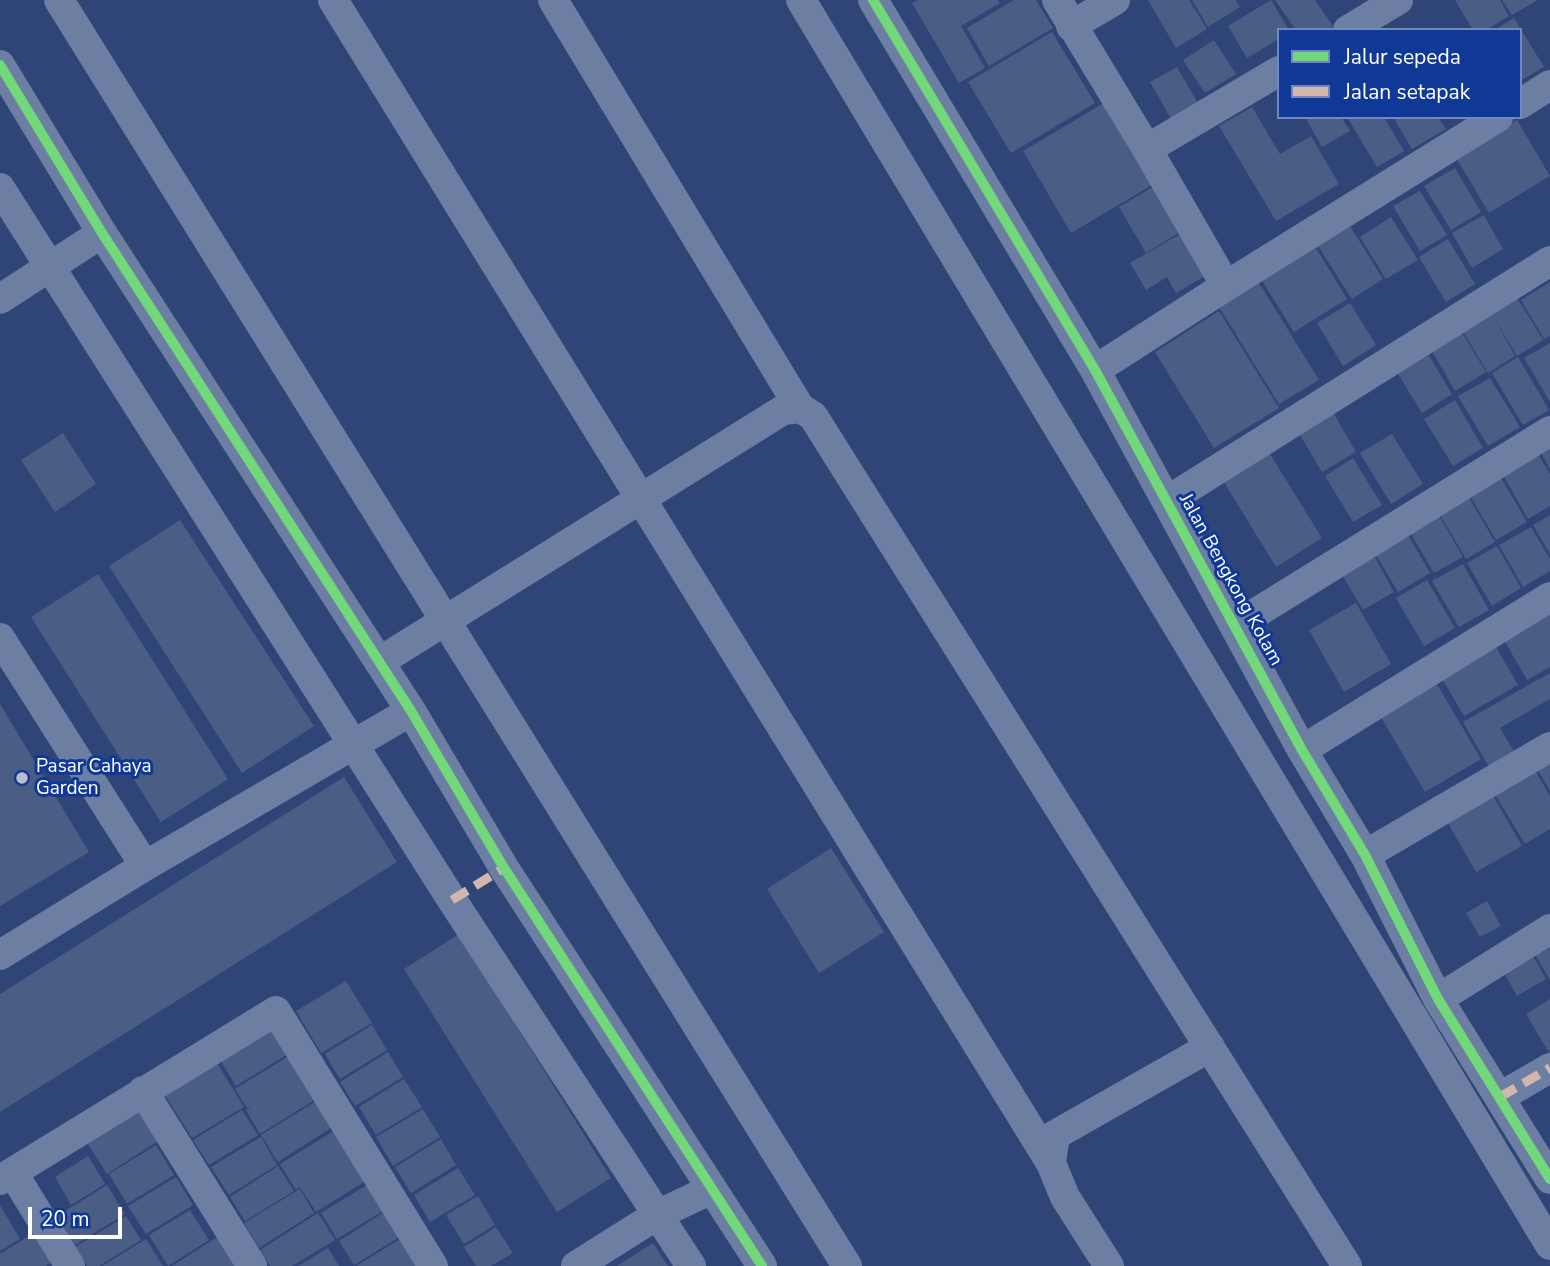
<!DOCTYPE html>
<html>
<head>
<meta charset="utf-8">
<style>
	body { margin:0 }
	#map { position:relative; width:1550px; height:1266px; overflow:hidden; background:#2f4578; font-family:"Nunito Sans",sans-serif }
	canvas { display:block }
	.legend { position:absolute; left:1277px; top:28px; width:245px; height:91px; box-sizing:border-box; background:#103997; border:2px solid #7088c1; margin:0; padding:9px 12px; list-style:none; font-size:21px; color:#fff }
	.legend li { display:flex; align-items:center; gap:14px; height:35px }
	.legend b { width:35px; border:2px solid #7088c1 }
	.scale { position:absolute; left:28px; top:1207px; width:94px; height:32px; box-sizing:border-box; border:4px solid #fff; border-top:0; padding-left:9px; font-size:21px; line-height:24px; white-space:nowrap; color:#fff; -webkit-text-stroke:5px #103997; paint-order:stroke }
</style>
</head>
<body>
<div id="map">
<canvas width="1550" height="1266"></canvas>
<ul class="legend">
<li><b style="height:9px;background:#71d979"></b>Jalur sepeda</li>
<li><b style="height:9px;background:#d1b7ad"></b>Jalan setapak</li>
</ul>
<div class="scale">20 m</div>
</div>
<script>
const context = document.querySelector('canvas').getContext('2d');
context.lineJoin = 'round';
function fillPath(path, color) {
  context.fillStyle = color;
  context.fill(path, 'evenodd');
}
function toPath(rows) {
  const path = new Path2D();
  for (const r of rows) {
    path.moveTo(r[0], r[1]);
    for (let i = 2; i < r.length; i += 2) path.lineTo(r[i], r[i + 1]);
  }
  return path;
}
function trace(path, color, width, dash) {
  context.strokeStyle = color;
  context.lineWidth = width;
  context.lineCap = dash ? 'butt' : 'round';
  context.setLineDash(dash || []);
  context.stroke(path);
}
function drawText(font, color, halo, rows, align = 'center') {
  context.font = font + ' "Nunito Sans",sans-serif';
  context.lineWidth = 6;
  context.setLineDash([]);
  context.textBaseline = 'middle';
  context.strokeStyle = halo;
  context.fillStyle = color;
  for (const [text, x, y, turn = 0] of rows) {
    context.save();
    context.translate(x, y);
    context.rotate((+turn || 0) * Math.PI / 180);
    context.textAlign = isNaN(turn) ? turn : align;
    if (halo) context.strokeText(text, 0, 0);
    context.fillText(text, 0, 0);
    context.restore();
  }
}
fillPath(toPath([
	[918,0,998,0,1000,3,961,26,985,68,959,83,912,3],
	[1014,0,1036,0,1053,28,989,66,967,28],
	[1148,0,1189,0,1207,29,1176,48],
	[1192,0,1236,0,1240,7,1208,27],
	[1271,0,1289,30,1279,30,1279,39,1247,58,1228,26],
	[1275,0,1315,0,1333,26,1329,30,1296,30],
	[1455,0,1500,0,1509,16,1486,30,1473,30],
	[1502,0,1538,0,1512,15],
	[1514,18,1544,67,1520,81,1520,30,1494,30],
	[1052,32,1095,103,1011,153,968,82],
	[1214,40,1236,74,1205,93,1183,60],
	[1177,67,1198,103,1171,119,1150,82],
	[1104,103,1152,185,1071,233,1023,151],
	[1252,107,1280,154,1311,136,1339,184,1276,221,1219,126],
	[1305,117,1341,117,1350,131,1322,147],
	[1347,117,1384,117,1404,151,1377,167],
	[1393,117,1438,117,1446,129,1412,149],
	[1517,120,1550,176,1489,213,1455,156],
	[1455,168,1481,212,1451,230,1424,186],
	[1156,185,1183,230,1146,253,1119,207],
	[1420,191,1447,235,1420,251,1393,206],
	[1484,215,1503,249,1472,268,1452,233],
	[1391,217,1418,260,1386,279,1360,237],
	[1350,226,1383,279,1352,299,1318,246],
	[1180,234,1205,276,1176,293,1167,277,1146,290,1130,263],
	[1448,239,1475,284,1446,302,1419,257],
	[1316,248,1347,299,1294,332,1262,281],
	[1550,282,1550,336,1544,339,1521,300],
	[1259,283,1319,380,1279,404,1219,307],
	[1516,296,1543,340,1517,356,1493,316,1515,356,1488,373,1462,330],
	[1350,303,1376,345,1343,366,1317,323],
	[1219,311,1279,408,1214,448,1155,352],
	[1458,326,1486,372,1455,391,1428,344],
	[1550,343,1550,402,1524,358],
	[1426,351,1452,394,1422,413,1395,369],
	[1518,357,1549,410,1523,425,1492,373],
	[1490,378,1520,427,1488,446,1458,396],
	[1455,400,1483,448,1453,466,1424,419],
	[1330,407,1356,452,1322,472,1296,428],
	[63,433,96,484,55,512,21,460],
	[1392,434,1423,484,1391,504,1360,453],
	[1550,438,1550,469,1537,446],
	[1265,446,1322,538,1276,567,1219,474],
	[1534,447,1550,474,1550,506,1528,519,1499,468],
	[1353,458,1382,505,1353,522,1325,476],
	[1497,471,1527,522,1496,540,1466,489],
	[1464,489,1495,542,1466,559,1435,506],
	[1434,507,1463,557,1434,573,1405,524],
	[1550,515,1550,554,1533,525],
	[180,520,314,726,242,773,109,566],
	[1403,526,1430,573,1398,592,1370,545],
	[1531,527,1550,559,1550,571,1523,587,1499,545],
	[1497,546,1521,588,1492,606,1467,563],
	[1369,547,1394,592,1363,610,1337,566],
	[1463,564,1489,610,1459,627,1432,581],
	[98,574,228,779,161,822,31,617],
	[1427,580,1455,628,1424,646,1396,598],
	[1356,603,1391,664,1344,692,1309,630],
	[1550,604,1550,667,1527,680,1500,633],
	[1492,640,1518,685,1464,716,1438,672],
	[1550,673,1550,699,1500,728,1515,753,1489,767,1463,722],
	[1431,674,1481,759,1425,792,1375,707],
	[0,704,89,852,0,906],
	[1550,764,1550,791,1538,770],
	[1533,767,1550,796,1550,829,1525,844,1493,791],
	[344,777,397,862,0,1112,0,994],
	[1491,792,1522,846,1476,872,1445,818],
	[831,848,884,932,819,973,767,889],
	[1487,901,1501,926,1480,937,1466,913],
	[1550,932,1550,980,1529,944],
	[459,934,611,1178,557,1212,404,969],
	[1528,947,1546,979,1517,996,1499,964],
	[346,981,372,1023,321,1053,296,1011],
	[1550,999,1550,1054,1526,1014],
	[372,1025,387,1050,340,1079,325,1054],
	[272,1028,288,1054,236,1086,220,1060],
	[388,1052,403,1077,355,1106,340,1082],
	[289,1056,316,1099,260,1134,246,1110,253,1105,247,1108,235,1089],
	[217,1063,244,1107,192,1138,165,1095],
	[404,1079,422,1107,376,1135,359,1107],
	[318,1100,334,1126,278,1162,261,1135],
	[138,1109,158,1141,107,1174,86,1141],
	[423,1109,440,1137,393,1166,376,1137],
	[242,1110,258,1135,209,1165,193,1140],
	[335,1130,364,1182,316,1212,300,1187,296,1190,280,1164],
	[261,1137,277,1165,229,1195,211,1167],
	[441,1139,456,1165,411,1193,395,1167],
	[156,1145,174,1175,127,1204,109,1174],
	[88,1156,105,1184,71,1205,55,1177],
	[278,1166,294,1191,245,1221,230,1197],
	[458,1168,475,1195,430,1222,414,1195],
	[176,1177,193,1205,146,1234,128,1206],
	[107,1185,125,1214,75,1245,57,1216],
	[367,1185,383,1211,337,1239,321,1213],
	[300,1189,314,1213,259,1248,244,1223],
	[478,1196,495,1225,464,1244,446,1215],
	[0,1205,20,1239,0,1251],
	[190,1210,209,1240,168,1266,149,1235],
	[386,1211,401,1236,354,1265,339,1241],
	[318,1213,335,1240,292,1266,270,1266,260,1250],
	[126,1216,141,1240,99,1266,87,1266,75,1247],
	[496,1227,513,1253,491,1266,476,1266,464,1247],
	[35,1232,53,1261,46,1266,0,1266,0,1254],
	[219,1236,237,1264,234,1266,172,1266],
	[405,1236,420,1266,356,1266],
	[146,1239,163,1266,102,1266],
	[653,1243,668,1266,617,1266],
	[328,1248,339,1266,298,1266]
]), '#4a5d85');
trace(toPath([
	[59,0,847,1266],
	[333,0,1051,1163,1065,1197,1109,1266],
	[553,0,800,408],
	[801,0,1550,1245],
	[873,0,1095,370,1302,750,1365,855,1438,999,1550,1179],
	[1057,0,1147,149,1226,286],
	[1071,26,1115,0],
	[1348,30,1398,0],
	[0,65,102,233,411,711,504,868,762,1266],
	[1520,104,1550,85],
	[1147,149,1279,71],
	[0,188,452,900,691,1266],
	[0,299,102,233],
	[1095,370,1226,286,1498,117],
	[1167,501,1550,261],
	[1235,626,1550,431],
	[0,638,145,866],
	[379,662,783,410,800,408,813,416,1347,1266],
	[1302,750,1550,597],
	[1365,855,1550,747],
	[0,955,145,866,411,711],
	[1438,999,1550,929],
	[143,1091,252,1266],
	[1500,1097,1550,1068],
	[1051,1163,1055,1135,1210,1047],
	[13,1173,70,1266],
	[0,1180,276,1011,433,1266],
	[576,1266,657,1215,712,1189]
]), '#6d7ea3', 30);
trace(toPath([
	[452,900,504,868],
	[1500,1097,1550,1068]
]), '#d1b7ad', 9, [18, 9]);
trace(toPath([
	[873,0,1095,370,1302,750,1365,855,1438,999,1550,1179],
	[0,65,102,233,411,711,504,868,762,1266]
]), '#71d979', 10);
for (const [x, y, r, color] of [
	[22,778,7,"#b6bed0"]
]) {
  const dot = new Path2D();
  dot.arc(x, y, r, 0, 2 * Math.PI);
  context.fillStyle = color;
  context.fill(dot);
  trace(dot, '#103997', 2.5);
}
drawText('19px', '#fff', '#103997', [
	["Jalan Bengkong Kolam",1230,580,61]
]);
drawText('19px', '#fff', '#103997', [
	["Pasar Cahaya",36,767],
	["Garden",36,789]
], 'left');
</script>
</body>
</html>
